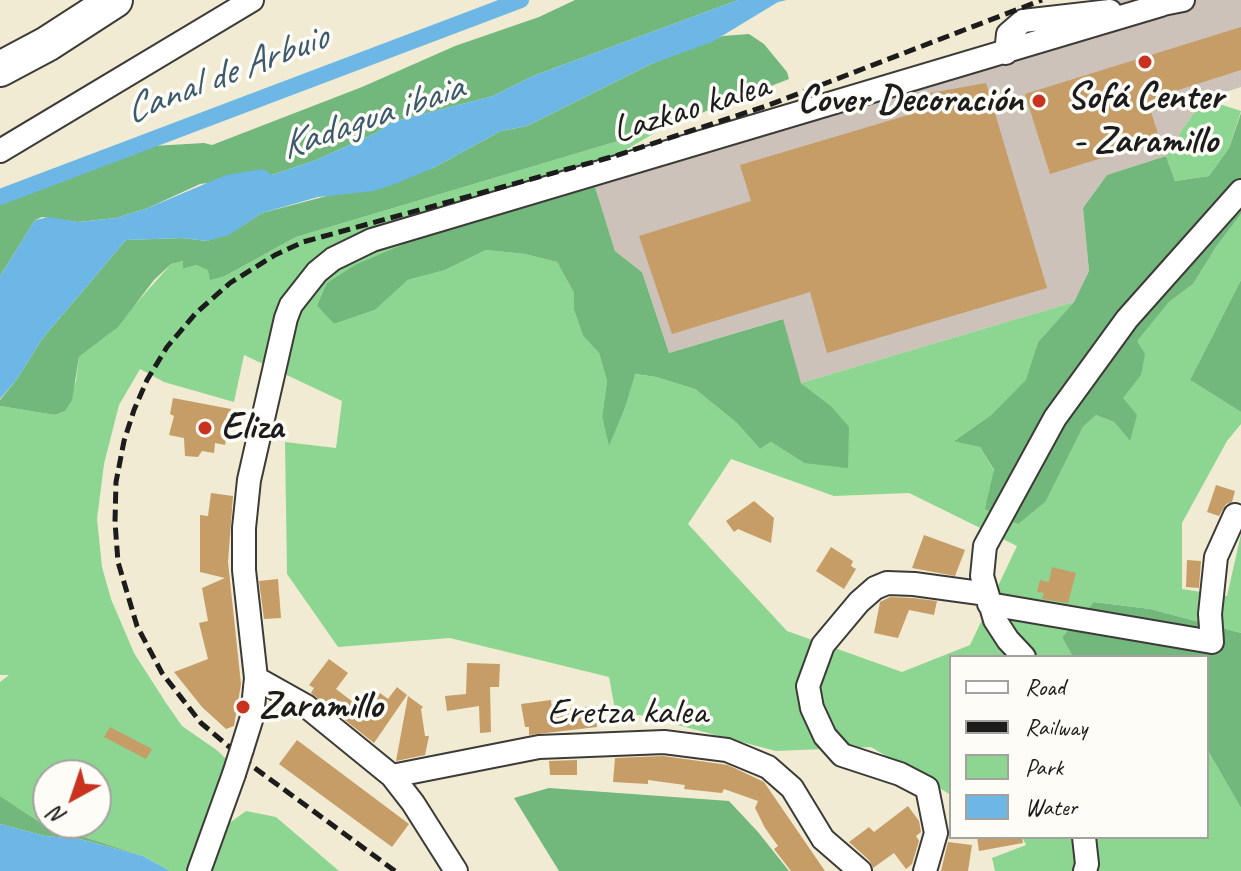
<!DOCTYPE html>
<html>
<head>
<meta charset="utf-8">
<style>
	body { margin:0 }
	#map { position:relative; width:1241px; height:871px; overflow:hidden; background:#f1ebd3; font-family:Caveat,sans-serif }
	canvas { display:block }
	.legend { position:absolute; left:949px; top:655px; width:260px; height:184px; box-sizing:border-box; background:#fdfcf7; border:2px solid #a3a29f; margin:0; padding:10px 14px; list-style:none; font-size:24px; color:#1c1c1c }
	.legend li { display:flex; align-items:center; gap:16px; height:40px }
	.legend b { width:40px; border:2px solid #a3a29f }
	.north { position:absolute; left:32px; top:759px; width:80px; height:80px; box-sizing:border-box; background:#fdfcf7; border:2px solid #a3a29f; border-radius:50%; rotate:220deg; font-size:22px; font-weight:700; line-height:32px; text-align:center; color:#1c1c1c }
	.north::after { content:''; display:block; margin:auto; width:28px; height:36px; background:#c8321e; clip-path:polygon(50% 0,100% 100%,50% 72%,0 100%) }
</style>
</head>
<body>
<div id="map">
<canvas width="1241" height="871"></canvas>
<ul class="legend">
<li><b style="height:10px;background:#fff"></b>Road</li>
<li><b style="height:10px;background:#1c1c1c"></b>Railway</li>
<li><b style="height:22px;background:#8dd691"></b>Park</li>
<li><b style="height:22px;background:#6cb7e5"></b>Water</li>
</ul>
<div class="north">N</div>
</div>
<script>
const context = document.querySelector('canvas').getContext('2d');
context.lineJoin = 'round';
function fillPath(path, color) {
  context.fillStyle = color;
  context.fill(path, 'evenodd');
}
function toPath(rows) {
  const path = new Path2D();
  for (const r of rows) {
    path.moveTo(r[0], r[1]);
    for (let i = 2; i < r.length; i += 2) path.lineTo(r[i], r[i + 1]);
  }
  return path;
}
function trace(path, color, width, dash) {
  context.strokeStyle = color;
  context.lineWidth = width;
  context.lineCap = dash ? 'butt' : 'round';
  context.setLineDash(dash || []);
  context.stroke(path);
}
function drawText(font, color, halo, rows, align = 'center') {
  context.font = font + ' Caveat,sans-serif';
  context.lineWidth = 7;
  context.setLineDash([]);
  context.textBaseline = 'middle';
  context.strokeStyle = halo;
  context.fillStyle = color;
  for (const [text, x, y, turn = 0] of rows) {
    context.save();
    context.translate(x, y);
    context.rotate((+turn || 0) * Math.PI / 180);
    context.textAlign = isNaN(turn) ? turn : align;
    if (halo) context.strokeText(text, 0, 0);
    context.fillText(text, 0, 0);
    context.restore();
  }
}
fillPath(toPath([
	[1113,0,1241,0,1241,87,1204,99,1183,128,1166,156,1107,175,1083,208,1089,271,1074,302,801,383,782,319,669,353,642,272,615,251,590,171,1002,44,1026,16]
]), '#ccc2b9');
fillPath(toPath([
	[1204,99,1241,111,1229,148,1209,176,1175,181,1166,156,1183,128],
	[665,127,591,170,595,187,411,241,317,306,334,324,375,310,408,280,445,270,486,250,525,254,557,262,574,293,574,310,583,336,599,353,607,381,602,417,609,445,625,408,634,374,656,377,695,389,737,423,760,449,771,442,804,463,831,406,801,383,1074,302,1038,342,1027,380,991,415,955,440,980,447,994,471,1046,501,1083,427,1096,415,1114,422,1130,441,1123,398,1136,341,1169,302,1193,284,1216,247,1241,214,1241,280,1190,380,1241,412,1241,424,1227,441,1182,523,1182,589,1227,596,1241,534,1241,633,1150,609,1095,602,1062,637,1073,657,951,657,951,795,871,747,776,751,640,715,616,715,609,677,450,638,338,647,287,574,285,442,336,448,342,401,244,355,234,402,164,382,140,369,119,405,104,464,97,519,102,567,111,599,134,653,166,703,182,726,218,751,227,760,204,825,225,837,228,824,246,811,276,817,339,871,170,871,143,856,41,823,0,796,0,682,9,675,0,675,0,406,55,415,65,411,76,381,79,357,110,333,171,264,183,261,183,269,196,265,225,276,296,237],
	[731,459,834,496,909,493,1017,546,970,645,902,672,787,631,688,524],
	[48,775,96,775,96,823,48,823],
	[1207,749,1241,808,1241,871,995,871,992,858,1026,845,1022,837,1207,837]
]), '#8dd691');
fillPath(toPath([
	[575,0,738,0,533,76,493,96,392,122,376,133,316,160,287,170,272,175,200,184,148,208,116,218,78,222,42,217,35,220,0,276,0,204,153,146,204,143,212,145,362,87,455,46,539,17],
	[749,34,764,44,787,72,789,79,665,127,296,237,225,276,210,280,208,270,196,265,183,269,183,261,171,264,154,280,118,327,79,357,72,400,65,411,55,415,0,406,0,400,17,379,42,339,126,240,182,238,207,241,239,228,262,213,433,168,501,131,527,126,651,64,723,36],
	[1241,113,1241,214,1216,247,1193,284,1169,302,1137,341,1145,354,1141,375,1123,398,1137,415,1130,441,1114,422,1096,415,1083,427,1046,501,1018,524,985,509,994,470,980,447,954,441,991,415,1026,380,1038,342,1074,302,1089,271,1083,208,1107,175,1166,156,1175,181,1209,176,1229,148],
	[595,187,615,251,642,272,669,353,783,319,801,383,831,406,849,427,848,468,804,463,771,442,760,449,737,423,695,389,656,377,635,374,625,408,609,446,602,417,607,381,599,353,583,336,574,310,574,293,557,262,525,254,486,250,445,270,408,280,375,310,334,324,317,306,327,283,355,265,411,241],
	[1241,280,1241,412,1190,380],
	[1094,602,1150,609,1241,633,1241,808,1207,749,1207,657,1073,657,1062,637],
	[549,788,729,801,758,832,789,871,559,871,514,798],
	[0,796,41,823,143,856,80,839,45,836,0,824]
]), '#72b77b');
fillPath(toPath([
	[738,0,787,0,778,2,712,42,651,64,527,126,501,131,433,168,395,184,374,191,318,197,262,213,229,235,207,241,182,238,126,240,42,339,17,379,0,399,0,276,35,220,50,217,78,222,116,218,148,208,226,175,263,169,272,175,287,170,316,160,376,133,392,122,493,96,533,76],
	[0,824,45,836,80,839,143,856,170,871,0,871]
]), '#6cb7e5');
trace(toPath([
	[0,197,521,0]
]), '#6cb7e5', 16);
fillPath(toPath([
	[1241,27,1241,70,1169,93,1173,105,1151,112,1160,140,1050,174,1025,94],
	[986,83,1047,288,827,353,810,292,672,334,639,236,751,201,740,165,935,107,930,93],
	[173,398,231,409,225,445,215,443,214,453,202,451,198,457,185,456,184,438,169,435,174,416,170,414],
	[1216,485,1235,491,1232,502,1226,504,1219,516,1207,512],
	[211,493,233,496,228,562,241,684,234,726,226,729,202,707,174,672,208,659,199,623,208,621,202,588,225,578,200,572,200,515,208,516],
	[754,501,774,518,771,543,738,529,734,532,726,521],
	[924,535,965,550,955,576,912,568],
	[831,547,853,561,851,566,856,569,844,589,816,571],
	[1187,560,1201,561,1199,588,1186,587],
	[1052,567,1076,573,1068,603,1042,599,1044,593,1037,592,1040,580,1049,582],
	[278,579,281,618,264,619,259,581],
	[890,597,913,598,937,601,934,615,909,610,898,638,874,633,880,602],
	[329,659,348,673,336,689,366,712,380,693,388,699,397,687,407,695,374,743,311,693,314,688,309,685],
	[467,663,500,664,499,687,490,687,491,732,480,733,479,706,447,711,445,696,466,694],
	[408,696,423,707,421,709,425,736,429,736,425,755,396,761],
	[551,700,552,710,595,706,597,727,529,735,529,727,525,727,521,704],
	[110,727,152,749,146,759,104,737],
	[297,740,409,824,392,847,279,764],
	[663,756,728,765,764,782,825,871,791,871,774,849,778,846,765,828,755,808,758,801,724,789,722,793,684,789,685,785,648,780,648,784,613,782,615,758],
	[577,760,577,775,550,775,549,761],
	[908,806,919,821,921,832,916,836,919,841,912,864,906,869,894,853,873,868,869,860,849,842,869,827,874,832],
	[977,837,1022,837,1023,843,979,851],
	[948,842,972,845,968,871,941,871]
]), '#c69d66');
const minor = toPath([
	[1148,7,1183,0],
	[1006,53,1008,34,1023,21,1110,11],
	[0,151,252,0],
	[989,604,1212,642,1210,614,1216,557,1235,515],
	[1024,657,1008,640,995,620,982,576,985,546,1055,418,1127,319,1241,191],
	[256,678,306,706,392,776,413,803,456,871],
	[242,749,252,717,256,678,244,570,244,528,249,480,286,318,291,305,317,272,333,259,372,240,1161,5],
	[392,776,539,747,664,742,727,750,768,767,792,788,823,839,860,871],
	[1084,837,1087,864,1085,871],
	[199,871,234,774],
	[925,871,936,833,927,788,900,774,842,755,825,736,812,708,808,686,823,645,859,602,875,588,887,583,914,584,987,594]
]);
const highway = toPath([
	[0,69,47,44,115,0]
]);
trace(minor, '#3c3b37', 26);
trace(highway, '#3c3b37', 38);
trace(minor, '#fff', 22);
trace(highway, '#fff', 34);
trace(toPath([
	[395,871,252,766,201,723,162,673,137,626,118,562,115,522,116,482,124,441,134,410,147,380,167,347,196,313,230,283,275,255,303,242,615,156,769,105,1042,0]
]), '#1c1c1c', 5, [12, 6]);
const minorBridge = toPath([
	[234,774,242,749]
]);
trace(minorBridge, '#3c3b37', 26, []);
trace(minorBridge, '#fff', 22);
for (const [x, y, r, color] of [
	[1145,62,8,"#c8321e"],
	[1039,101,8,"#c8321e"],
	[205,428,8,"#c8321e"],
	[243,707,8,"#c8321e"]
]) {
  const dot = new Path2D();
  dot.arc(x, y, r, 0, 2 * Math.PI);
  context.fillStyle = color;
  context.fill(dot);
  trace(dot, '#fdfcf7', 3);
}
drawText('bold 38px', '#1c1c1c', '#fdfcf7', [
	["Sofá Center",1145,98,"center"],
	["- Zaramillo",1145,142,"center"],
	["Cover Decoración",1023,101,"right"],
	["Eliza",221,428],
	["Zaramillo",259,707]
], 'left');
drawText('38px', '#1c1c1c', '#fdfcf7', [
	["Lazkao kalea",691,109,-17],
	["Eretza kalea",627,713]
]);
drawText('italic 40px', '#3c5a6c', '#fdfcf7', [
	["Canal de Arbuio",226,75,-21],
	["Kadagua ibaia",372,118,-19]
]);
</script>
</body>
</html>
